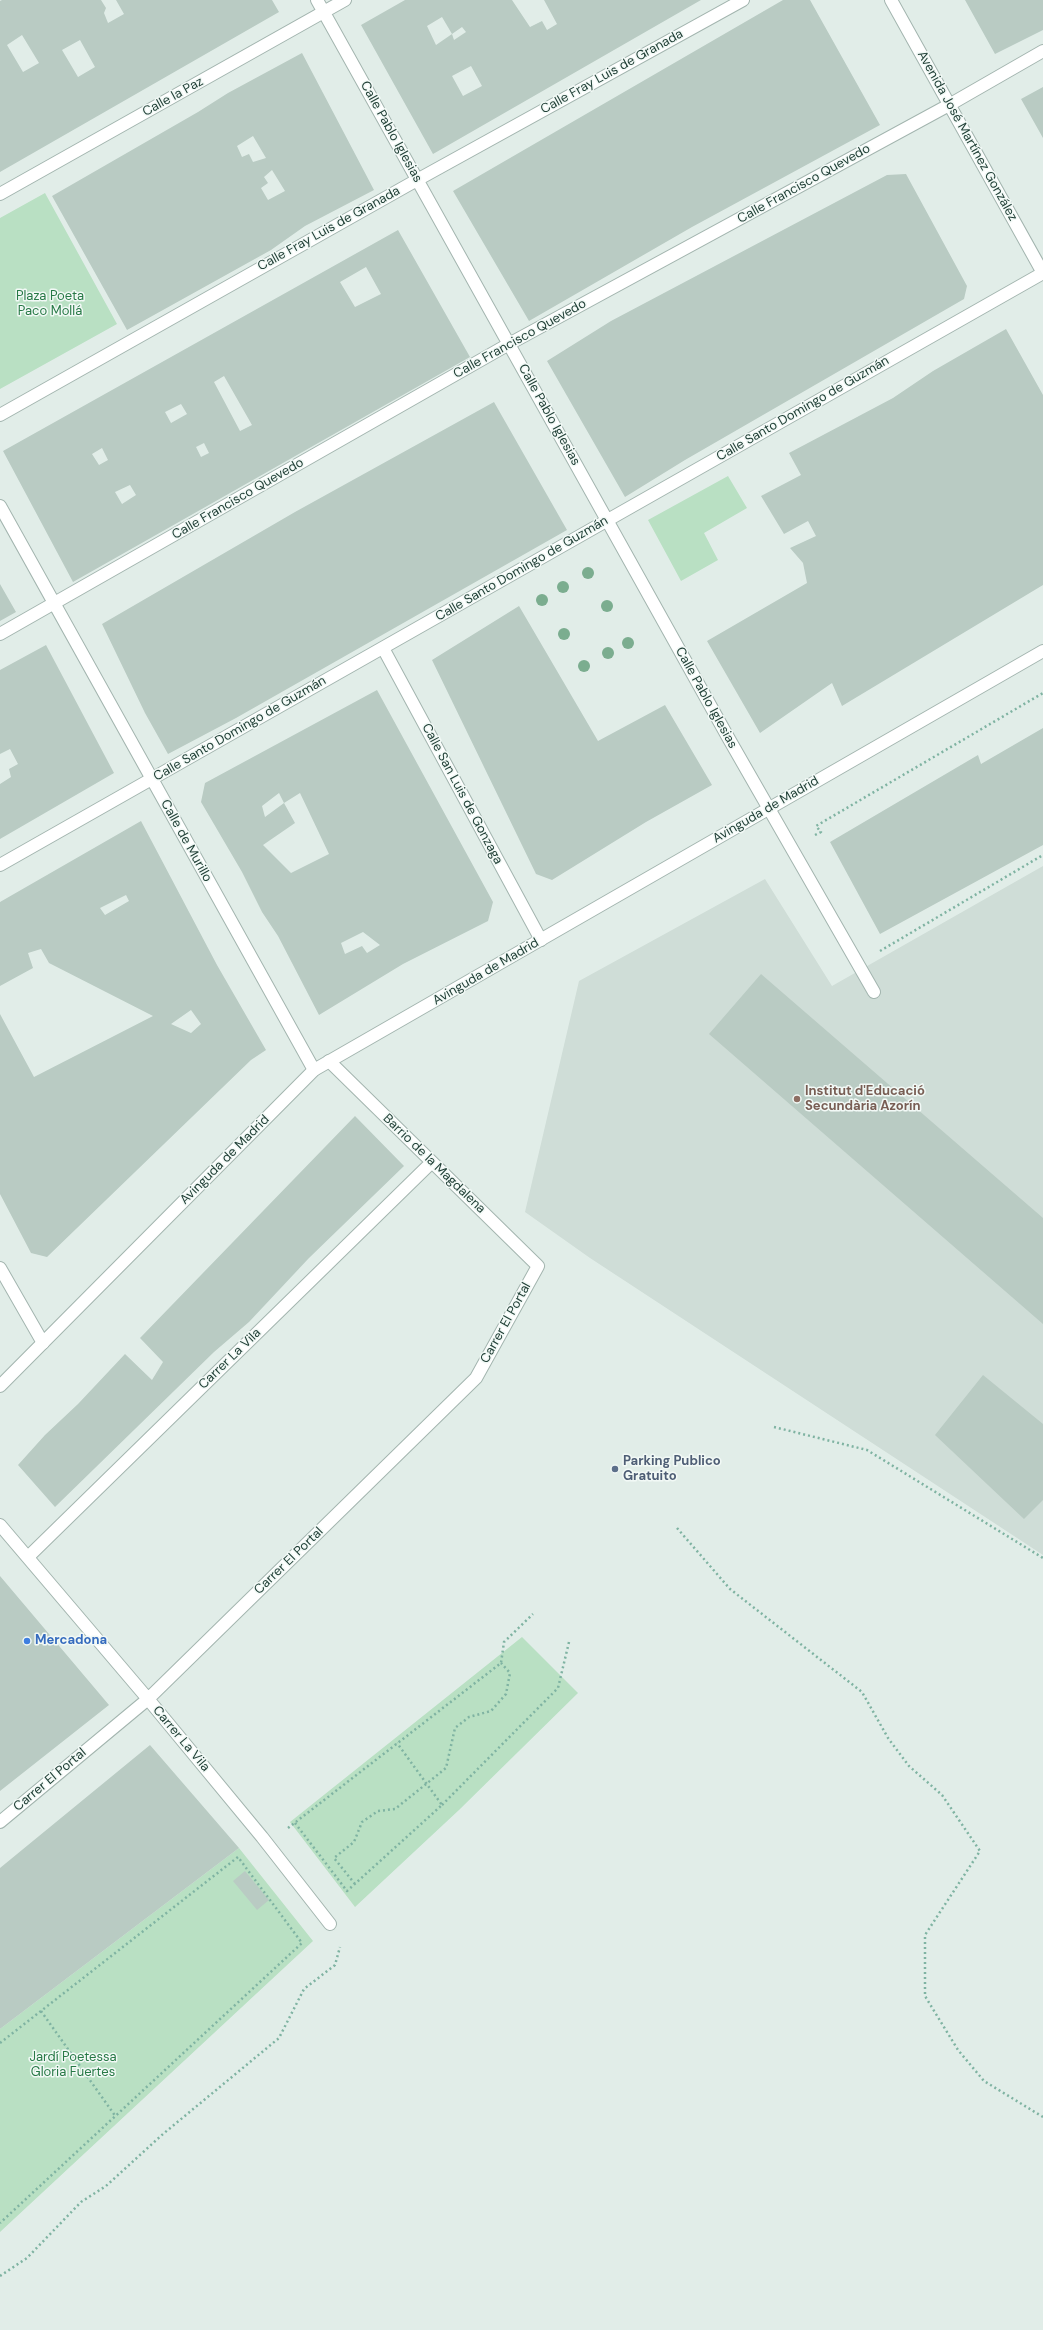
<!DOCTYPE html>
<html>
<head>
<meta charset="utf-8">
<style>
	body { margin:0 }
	canvas { display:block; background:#e1ede8 }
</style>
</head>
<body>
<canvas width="1043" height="2330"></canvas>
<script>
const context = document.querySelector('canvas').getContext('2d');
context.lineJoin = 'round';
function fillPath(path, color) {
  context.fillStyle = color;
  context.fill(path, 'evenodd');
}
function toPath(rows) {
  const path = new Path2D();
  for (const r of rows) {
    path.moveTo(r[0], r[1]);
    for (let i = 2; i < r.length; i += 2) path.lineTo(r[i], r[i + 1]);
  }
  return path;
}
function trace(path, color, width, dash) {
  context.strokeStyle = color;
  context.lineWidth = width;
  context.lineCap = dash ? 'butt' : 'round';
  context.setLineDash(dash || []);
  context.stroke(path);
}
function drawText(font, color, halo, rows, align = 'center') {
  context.font = font + ' "DM Sans",sans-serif';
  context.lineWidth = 3;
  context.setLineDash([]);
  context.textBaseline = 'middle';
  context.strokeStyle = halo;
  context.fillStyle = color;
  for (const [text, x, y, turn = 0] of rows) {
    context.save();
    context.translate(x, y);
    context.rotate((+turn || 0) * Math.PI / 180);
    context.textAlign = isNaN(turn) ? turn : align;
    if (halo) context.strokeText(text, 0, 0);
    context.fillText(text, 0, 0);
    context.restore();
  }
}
fillPath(toPath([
	[1043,866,1043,1555,590,1258,525,1212,579,981,765,879,832,986]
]), '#cfddd7');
fillPath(toPath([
	[45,193,117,324,0,389,0,218],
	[728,476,747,508,704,533,718,560,681,581,648,520],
	[522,1637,578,1693,459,1810,355,1907,290,1822],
	[239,1848,313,1941,0,2232,0,2029]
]), '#b9e0c3');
fillPath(toPath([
	[2,0,101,0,106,8,104,13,108,23,124,14,116,0,272,0,279,12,0,172,0,1],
	[22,35,39,63,23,72,7,45],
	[80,40,95,67,78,77,62,50],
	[405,0,512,0,530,27,542,21,547,30,557,24,544,0,701,0,433,154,361,25],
	[442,17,452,34,462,27,466,32,454,40,452,34,436,45,427,26],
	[471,66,482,86,463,96,452,76],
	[783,0,810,0,880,125,692,227,529,321,453,191],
	[965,0,1043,0,1043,30,995,54],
	[302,53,374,190,305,226,271,250,127,330,52,196,198,112,228,93],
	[253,136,266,158,253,162,249,154,242,157,237,146],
	[272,170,285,191,268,200,261,188,268,183,264,177],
	[1043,87,1043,138,1021,99],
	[906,174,967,286,964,299,685,460,625,497,547,361,611,321,887,175],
	[398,230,470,357,73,582,3,451],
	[366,267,381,294,355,307,340,282],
	[224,376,252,425,240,431,214,382],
	[181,404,187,414,171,423,165,412],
	[204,443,209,453,201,457,196,447],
	[102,448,108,460,99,465,92,454],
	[130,485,136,495,122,504,115,492],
	[1006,329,1043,395,1043,585,842,706,832,683,760,733,707,641,807,583,803,563,790,548,816,536,808,521,784,534,761,496,801,475,789,453,893,398,933,371],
	[494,402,567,530,236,718,168,754,145,713,102,624,295,512],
	[0,584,16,612,0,621],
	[519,606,598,741,665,705,712,785,646,822,552,880,536,874,432,660],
	[46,645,114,773,0,839,0,784,11,777,9,769,18,764,10,749,0,754,0,670],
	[377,690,493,902,488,921,403,964,319,1015,278,936,262,912,242,872,201,802,205,783],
	[279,793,284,803,300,793,329,854,291,873,263,845,295,823,284,803,265,817,262,806],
	[363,932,380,945,367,953,362,946,345,954,341,943],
	[1043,728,1043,845,880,934,830,842,978,755,981,764],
	[141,821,217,965,266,1050,251,1060,47,1257,31,1253,0,1194,0,1014,34,1077,153,1016,49,963,41,949,28,953,33,968,0,986,0,902],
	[126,895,129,901,105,915,100,908],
	[191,1010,201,1024,191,1033,171,1024],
	[761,974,1043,1218,1043,1324,709,1034],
	[355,1116,404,1166,309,1258,249,1322,214,1352,55,1507,18,1465,45,1435,78,1404,125,1354,152,1380,163,1362,140,1338],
	[983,1375,1043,1424,1043,1500,1024,1519,935,1435],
	[0,1576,109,1705,0,1791],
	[150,1745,239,1848,0,2029,0,1868],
	[245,1871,269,1900,257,1910,233,1881]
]), '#b9cbc3');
const minor = toPath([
	[317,0,729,739,874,992],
	[0,194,345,0],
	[0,415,417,180,743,0],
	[0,506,314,1070],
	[0,634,509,344,949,105,1043,51],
	[383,648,541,940],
	[0,865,1043,273],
	[0,1268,43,1343],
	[0,1525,148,1699,262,1837,330,1924],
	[28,1557,432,1162],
	[0,1822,148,1699,476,1378,538,1266,329,1061]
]);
const tertiary = toPath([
	[891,0,1043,273],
	[0,1386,314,1070,1043,651]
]);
trace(minor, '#a3b5af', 14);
trace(tertiary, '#a3b5af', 14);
trace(toPath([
	[815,835,821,832,816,826,1043,693],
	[880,951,1043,855],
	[774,1427,867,1450,1043,1558],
	[677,1528,730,1589,862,1692,888,1738,909,1766,942,1795,980,1851,925,1935,925,1996,958,2050,984,2081,1043,2117],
	[442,1805,558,1688,569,1642],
	[295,1823,347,1891,442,1805,397,1743],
	[288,1828,501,1663,504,1642,533,1614],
	[355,1884,334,1858,354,1842,362,1822,378,1811,395,1809,446,1768,455,1728,469,1717,491,1711,506,1694,510,1673,501,1663],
	[41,2011,116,2117],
	[0,2043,238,1857,302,1943,0,2223],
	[0,2276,27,2258,81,2202,106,2186,163,2134,279,2038,304,1989,335,1965,340,1947]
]), '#7fb3a2', 2.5, [2, 3]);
trace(minor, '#fff', 12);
trace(tertiary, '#fff', 12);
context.fillStyle = '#7bad8f';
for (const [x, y] of [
	[588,573],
	[563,587],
	[542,600],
	[607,606],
	[564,634],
	[628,643],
	[608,653],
	[584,666]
]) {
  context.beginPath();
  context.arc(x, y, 6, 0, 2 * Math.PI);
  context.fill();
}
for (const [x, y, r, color] of [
	[797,1099,4,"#8d6e63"],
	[615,1469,4,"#5c6f8a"],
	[27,1641,4,"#3f7fe0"]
]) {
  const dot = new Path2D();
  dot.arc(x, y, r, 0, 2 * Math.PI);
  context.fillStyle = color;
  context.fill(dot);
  trace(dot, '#f2f9f6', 1.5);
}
drawText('13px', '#203f36', '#f2f9f6', [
	["Calle Fray Luis de Granada",612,72,-29],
	["Calle la Paz",173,97,-29],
	["Calle Pablo Iglesias",391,132,61],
	["Avenida José Martínez González",967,136,61],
	["Calle Francisco Quevedo",804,184,-29],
	["Calle Fray Luis de Granada",329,229,-29],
	["Calle Francisco Quevedo",520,339,-29],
	["Calle Santo Domingo de Guzmán",803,409,-30],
	["Calle Pablo Iglesias",549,415,61],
	["Calle Francisco Quevedo",238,499,-30],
	["Calle Santo Domingo de Guzmán",522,569,-30],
	["Calle Pablo Iglesias",706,698,61],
	["Calle Santo Domingo de Guzmán",240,729,-30],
	["Calle San Luis de Gonzaga",462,794,62],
	["Avinguda de Madrid",766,810,-30],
	["Calle de Murillo",186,841,61],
	["Avinguda de Madrid",486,972,-30],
	["Avinguda de Madrid",225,1160,-45],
	["Barrio de la Magdalena",434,1164,44],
	["Carrer El Portal",506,1323,-61],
	["Carrer La Vila",230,1359,-44],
	["Carrer El Portal",289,1561,-44],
	["Carrer La Vila",181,1739,50],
	["Carrer El Portal",50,1780,-40]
]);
drawText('13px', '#277946', '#f2f9f6', [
	["Plaza Poeta",50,297],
	["Paco Mollá",50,312],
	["Jardí Poetessa",73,2058],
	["Gloria Fuertes",73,2073]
]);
drawText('bold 13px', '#785e54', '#f2f9f6', [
	["Institut d'Educació",805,1092],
	["Secundària Azorín",805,1107]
], 'left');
drawText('bold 13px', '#4e5e75', '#f2f9f6', [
	["Parking Publico",623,1462],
	["Gratuito",623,1477]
], 'left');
drawText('bold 13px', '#366cbe', '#f2f9f6', [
	["Mercadona",35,1641]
], 'left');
</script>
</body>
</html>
